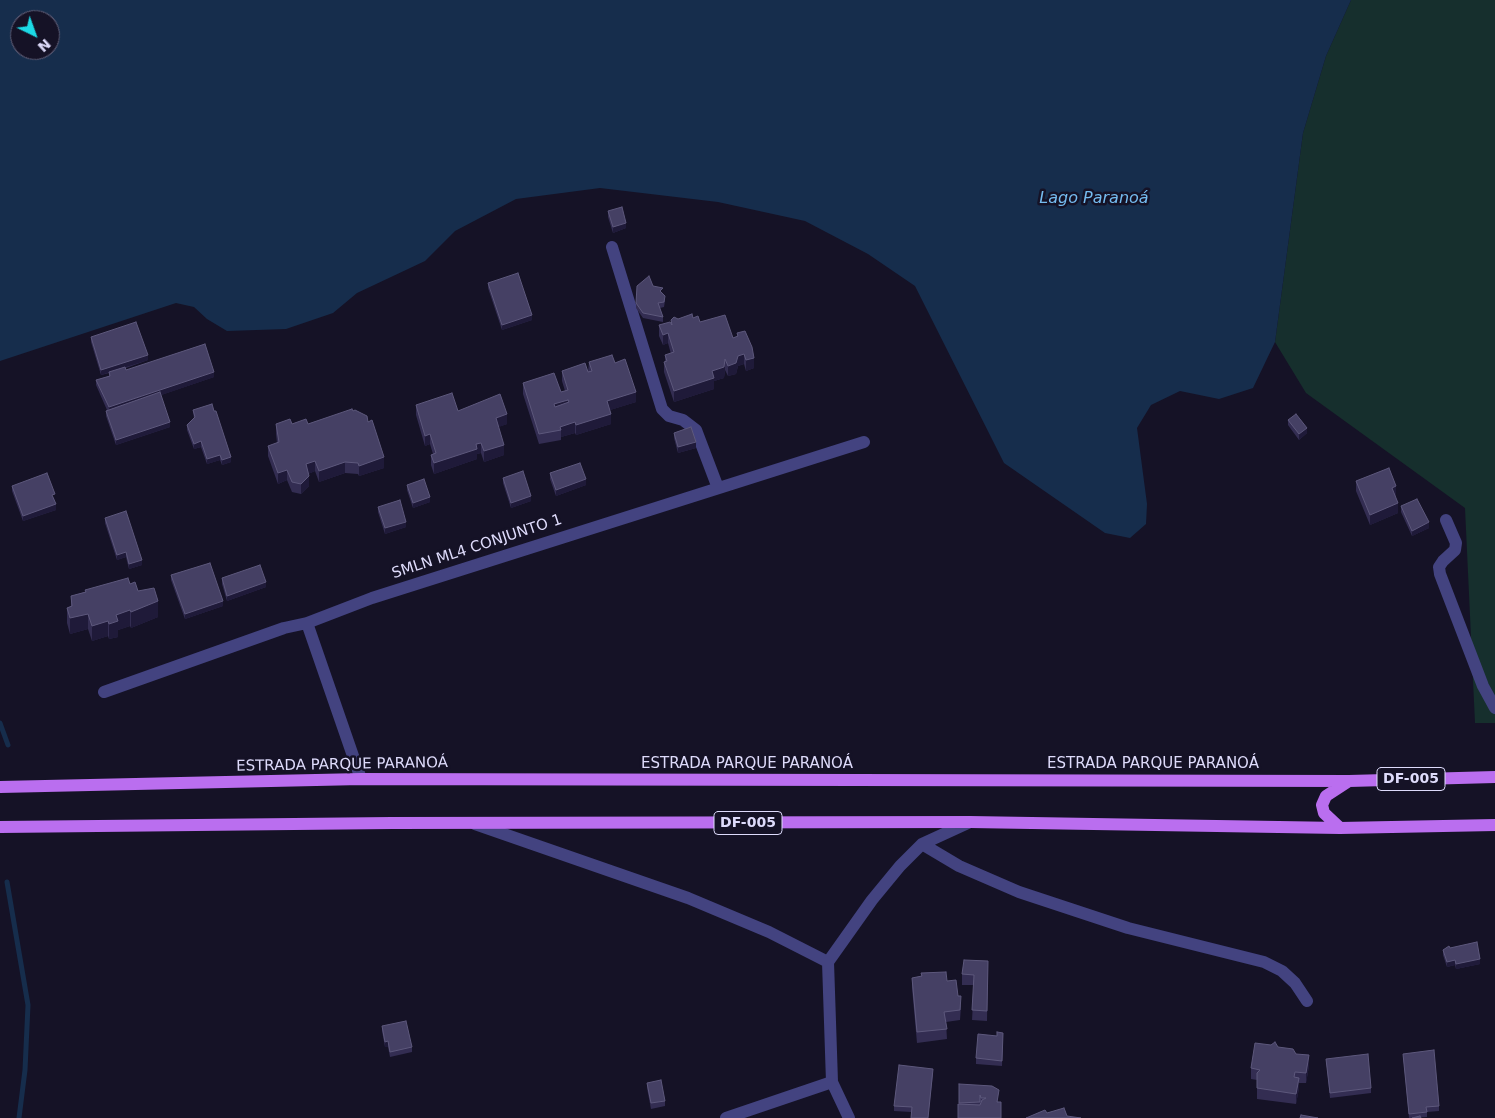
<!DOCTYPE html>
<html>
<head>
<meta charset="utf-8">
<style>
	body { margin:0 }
	#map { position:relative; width:1495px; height:1118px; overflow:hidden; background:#151226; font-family:"DejaVu Sans",sans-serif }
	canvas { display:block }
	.north { position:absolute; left:10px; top:10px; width:50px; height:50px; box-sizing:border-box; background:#151226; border:1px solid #65627b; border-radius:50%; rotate:138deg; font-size:14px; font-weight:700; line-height:20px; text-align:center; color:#dedbfb }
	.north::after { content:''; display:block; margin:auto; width:18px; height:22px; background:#1cdae6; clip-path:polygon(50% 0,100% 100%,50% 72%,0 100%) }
</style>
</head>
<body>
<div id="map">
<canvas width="1495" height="1118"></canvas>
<div class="north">N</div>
</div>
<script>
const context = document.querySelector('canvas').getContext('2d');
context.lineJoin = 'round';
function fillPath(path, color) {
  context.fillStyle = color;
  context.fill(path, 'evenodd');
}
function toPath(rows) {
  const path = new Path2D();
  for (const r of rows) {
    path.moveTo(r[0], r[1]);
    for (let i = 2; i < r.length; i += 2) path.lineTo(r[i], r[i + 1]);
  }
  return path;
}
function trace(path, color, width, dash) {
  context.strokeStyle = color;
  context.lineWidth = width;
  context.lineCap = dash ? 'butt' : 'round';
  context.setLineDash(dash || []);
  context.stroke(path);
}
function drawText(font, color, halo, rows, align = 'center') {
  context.font = font + ' "DejaVu Sans",sans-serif';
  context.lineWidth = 5;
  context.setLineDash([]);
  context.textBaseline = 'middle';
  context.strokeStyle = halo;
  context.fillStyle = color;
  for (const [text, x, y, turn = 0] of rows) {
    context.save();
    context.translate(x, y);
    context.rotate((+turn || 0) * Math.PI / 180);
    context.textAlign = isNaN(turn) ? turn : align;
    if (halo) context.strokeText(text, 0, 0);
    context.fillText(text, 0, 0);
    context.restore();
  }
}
fillPath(toPath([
	[1351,0,1495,0,1495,723,1475,723,1465,508,1306,393,1275,342,1303,133,1326,56]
]), '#162f2d');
fillPath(toPath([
	[0,0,1351,0,1326,56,1303,133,1275,342,1253,388,1219,399,1180,391,1151,405,1137,428,1147,504,1146,524,1130,538,1105,533,1004,463,915,286,868,254,805,221,718,202,600,188,516,199,455,231,425,261,357,293,333,313,286,329,227,331,207,319,194,307,176,303,0,361],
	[20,20,50,20,50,50,20,50]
]), '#162d4c');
trace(toPath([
	[0,723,8,745],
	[7,882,28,1005,25,1070,19,1118]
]), '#162d4c', 5);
trace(toPath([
	[612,247,662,409,669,416,683,420,696,430,718,488],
	[1446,520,1456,543,1455,550,1443,561,1439,567,1440,574,1483,686,1495,708],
	[307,623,361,779],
	[104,692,284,628,307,623,372,598,864,442],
	[475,824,688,898,769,932,828,962],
	[922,844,959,866,1019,892,1128,928,1264,962,1282,971,1295,983,1307,1001],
	[726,1118,832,1082],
	[849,1118,832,1082,828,962,872,900,900,866,922,844,970,822]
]), '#434380', 12);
trace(toPath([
	[0,787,361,779,1349,781,1495,777],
	[0,827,392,823,970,822,1340,828,1495,825],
	[1340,828,1324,813,1322,805,1326,796,1349,781]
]), '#ba6eef', 12);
fillPath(toPath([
	[608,211,626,228,613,233,608,217],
	[488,283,532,320,502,330,488,288],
	[653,286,663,294,665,301,664,307,660,308,663,317,663,322,643,318,636,308,636,303],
	[693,318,700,322,733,338,737,337,737,333,754,368,746,371,744,364,738,366,736,374,728,376,725,370,724,378,714,381,714,389,674,402,664,372,664,362,665,362,665,355,671,354,668,343,663,345,659,336,659,325,671,324,671,320,678,319],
	[91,337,148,360,126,368,126,370,214,377,161,395,170,427,116,445,106,416,106,411,107,410,96,385,96,380,109,376,109,373,101,375,91,342],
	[589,362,615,363,636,402,610,410,611,424,576,435,575,433,561,437,561,440,539,444,523,394,523,383,561,392,565,391,562,381,562,371,588,372],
	[416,405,458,411,507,424,498,427,504,455,484,462,481,453,477,454,477,459,434,474,431,465,431,455,433,454,430,444,425,446,416,415],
	[193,410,231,462,222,465,220,460,207,464,201,447,194,449,187,430,187,425,194,419],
	[353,411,384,468,359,476,358,474,345,473,319,482,315,471,308,474,309,486,301,494,292,492,287,480,278,484,268,456,268,446,277,443,276,434,276,424,308,424],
	[1288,420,1307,433,1299,440,1288,425],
	[674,433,696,448,678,453,674,438],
	[550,473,586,485,556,496,550,479],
	[503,478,531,501,511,508,503,483],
	[1356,481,1396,496,1395,496,1398,513,1370,525,1356,491],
	[407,485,430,502,413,508,407,490],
	[12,486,55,499,54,499,56,510,23,521,12,491],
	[1401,506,1429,528,1412,536,1401,512],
	[378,507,406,527,385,534,378,512],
	[105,518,142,565,129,569,126,557,117,560,105,523],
	[171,575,223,606,185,619,171,580],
	[222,578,266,587,227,601,222,584],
	[130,584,138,591,158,617,131,628,130,626,118,630,118,637,109,639,108,636,92,641,88,629,70,634,67,623,67,608,71,606,71,596,85,592,85,590],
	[1450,948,1480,964,1456,969,1455,965,1447,967,1443,955,1443,950],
	[988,961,987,1021,972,1020,974,985,962,985,962,974],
	[921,973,947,981,958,996,961,1006,960,1020,946,1022,947,1039,917,1043,912,988,912,978,921,976],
	[382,1026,412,1047,412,1052,390,1057,388,1047,385,1047,382,1031],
	[1003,1033,1002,1066,976,1064,976,1058,997,1036],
	[1296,1054,1309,1066,1306,1083,1299,1083,1299,1088,1296,1104,1257,1099,1257,1080,1251,1079,1251,1068],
	[1403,1054,1439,1106,1439,1111,1427,1112,1427,1117,1409,1118],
	[1326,1059,1371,1088,1371,1093,1330,1098],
	[933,1074,928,1118,911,1118,911,1112,894,1111,894,1106],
	[647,1083,665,1101,665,1106,651,1109,647,1088],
	[959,1084,999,1102,958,1118,959,1104]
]), '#332d52');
fillPath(toPath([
	[626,223,626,228,613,233,613,227],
	[532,315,532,320,502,330,502,325],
	[668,333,668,343,663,345,663,335],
	[744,354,744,364,738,366,736,374,728,376,728,366,738,356],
	[148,355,148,360,101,375,101,370],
	[754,358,754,368,746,371,746,360],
	[725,359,725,370,724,378,714,381,714,389,674,402,674,391,712,371],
	[214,372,214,377,109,413,109,407],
	[636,392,636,402,607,411,607,401],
	[568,400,568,410,554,414,554,404],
	[507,414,507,424,496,428,496,418],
	[611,414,611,424,576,435,576,425],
	[170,422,170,427,116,445,116,440],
	[575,422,575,433,561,437,561,430,560,427],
	[1307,428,1307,433,1299,440,1299,434],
	[430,434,430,444,425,446,425,436],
	[201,441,201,447,194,449,194,444],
	[696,442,696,448,678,453,678,447],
	[481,443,481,453,477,454,477,459,434,474,434,463],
	[504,445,504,455,484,462,484,451],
	[220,455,220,460,207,464,207,459],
	[231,457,231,462,222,465,222,460],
	[384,457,384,468,359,476,359,466],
	[315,461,315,471,306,475,306,464],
	[345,462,345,473,319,482,319,471],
	[287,470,287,480,278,484,278,473],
	[309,476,309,486,301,494,301,484],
	[586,479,586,485,556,496,556,490],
	[1396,486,1396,496,1392,498,1392,488],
	[531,496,531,501,511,508,511,503],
	[430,497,430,502,413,508,413,503],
	[1398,503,1398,513,1370,525,1370,515],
	[56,504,56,510,23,521,23,516],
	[406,522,406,527,385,534,385,528],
	[1429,522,1429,528,1412,536,1412,531],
	[126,552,126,557,117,560,117,555],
	[142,560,142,565,129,569,129,564],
	[266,582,266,587,227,601,227,596],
	[158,601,158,617,131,628,131,612],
	[223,601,223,606,185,619,185,614],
	[130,610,130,626,118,630,118,637,109,639,109,624,116,615],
	[88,614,88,629,70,634,70,618],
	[108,621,108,636,92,641,92,626],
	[1480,959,1480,964,1456,969,1456,964],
	[1455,960,1455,965,1447,967,1447,962],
	[388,1041,388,1047,385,1047,385,1042],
	[1309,1055,1309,1066,1306,1083,1306,1073],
	[1299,1078,1299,1088,1296,1104,1296,1094]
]), '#1f1a39');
const building = toPath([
	[622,207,626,223,613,227,608,211,622,207],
	[518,273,532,315,502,325,488,283,518,273],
	[649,276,653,286,663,288,660,291,665,296,664,302,658,303,663,317,643,313,636,303,637,286,649,276],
	[692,314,693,318,698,316,700,322,725,315,733,338,738,336,737,333,745,331,752,347,754,358,746,360,744,354,738,356,736,363,728,366,725,359,724,367,712,371,714,378,674,391,664,362,667,361,665,355,674,352,668,333,663,335,659,325,670,322,672,325,671,320,674,317,678,319,692,314],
	[136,322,148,355,101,370,91,337,136,322],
	[205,344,214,372,109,407,96,380,110,376,109,372,125,367,126,370,205,344],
	[612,355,615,363,625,359,636,392,607,401,611,414,576,425,575,422,560,427,561,430,539,434,523,383,554,373,561,392,568,390,562,371,585,363,588,372,592,371,589,362,612,355],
	[568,400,569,402,555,407,554,404,568,400],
	[160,392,170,422,116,440,106,411,160,392],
	[452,393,458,411,500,394,507,414,496,418,504,445,484,451,481,443,476,444,477,449,434,463,431,455,436,453,430,434,425,436,416,405,452,393],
	[212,404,214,411,216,411,231,457,222,460,220,455,207,459,201,441,194,444,187,425,195,417,193,410,212,404],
	[352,409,353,411,355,410,367,416,368,422,372,420,384,457,359,466,358,463,345,462,319,471,315,461,306,464,309,476,301,484,292,482,287,470,278,473,268,446,279,442,276,424,290,419,292,424,306,419,308,424,352,409],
	[1296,414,1307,428,1299,434,1288,420,1296,414],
	[691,427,696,442,678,447,674,433,691,427],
	[580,463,586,479,556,490,550,473,580,463],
	[1389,468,1396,486,1392,488,1398,503,1370,515,1356,481,1389,468],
	[523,471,531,496,511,503,503,478,523,471],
	[47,473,55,494,52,495,56,504,23,516,12,486,47,473],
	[424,479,430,497,413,503,407,485,424,479],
	[1417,499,1429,522,1412,531,1401,506,1417,499],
	[400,500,406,522,385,528,378,507,400,500],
	[126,511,142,560,129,564,126,552,117,555,105,518,126,511],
	[210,563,223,601,185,614,171,575,210,563],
	[260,565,266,582,227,596,222,578,260,565],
	[128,578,130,584,135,582,138,591,154,588,158,601,131,612,130,610,116,615,118,621,109,624,108,621,92,626,88,614,70,618,67,608,72,606,71,596,86,592,85,590,128,578],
	[1477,942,1480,959,1456,964,1455,960,1447,962,1443,950,1449,946,1450,948,1477,942],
	[964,960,988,961,987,1011,972,1010,974,975,962,974,964,960],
	[946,972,947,981,956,980,958,996,961,996,960,1010,944,1012,947,1029,917,1032,912,978,922,976,921,973,946,972],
	[406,1021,412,1047,390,1052,388,1041,385,1042,382,1026,406,1021],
	[997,1032,1003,1033,1002,1061,976,1058,978,1034,997,1036,997,1032],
	[1275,1042,1278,1047,1293,1049,1296,1054,1309,1055,1306,1073,1295,1072,1294,1077,1299,1078,1296,1094,1257,1088,1257,1073,1260,1070,1251,1068,1255,1043,1271,1045,1275,1042],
	[1434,1050,1439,1106,1426,1107,1427,1112,1409,1114,1403,1054,1434,1050],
	[1368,1054,1371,1088,1330,1093,1326,1059,1368,1054],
	[899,1065,933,1069,928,1118,911,1118,912,1107,894,1106,899,1065],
	[661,1080,665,1101,651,1103,647,1083,661,1080],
	[959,1084,992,1086,999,1090,997,1102,1001,1102,1001,1118,958,1118,958,1104,980,1105,982,1100,986,1098,981,1098,980,1095,980,1102,959,1103,959,1084],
	[1064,1108,1067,1116,1081,1118,1026,1118,1045,1110,1047,1113,1064,1108],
	[1301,1115,1318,1118,1300,1118,1301,1115],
	[1420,1116,1421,1118,1412,1118,1420,1116]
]);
fillPath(building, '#454064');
trace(building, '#5d587c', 1);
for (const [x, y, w] of [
	[1411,779,68],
	[748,823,68]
]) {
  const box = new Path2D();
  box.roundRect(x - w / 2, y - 11.5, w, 23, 4);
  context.fillStyle = '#151226';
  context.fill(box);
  trace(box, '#dedbfb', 1);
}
drawText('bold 14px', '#dedbfb', null, [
	["DF-005",1411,779],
	["DF-005",748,823]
]);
drawText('15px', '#dedbfb', '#151226', [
	["SMLN ML4 CONJUNTO 1",477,547,-18],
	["ESTRADA PARQUE PARANOÁ",747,764],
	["ESTRADA PARQUE PARANOÁ",1153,764],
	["ESTRADA PARQUE PARANOÁ",342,765,-1]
]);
drawText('italic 16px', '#75bcf0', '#151226', [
	["Lago Paranoá",1094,199]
]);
</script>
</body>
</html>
